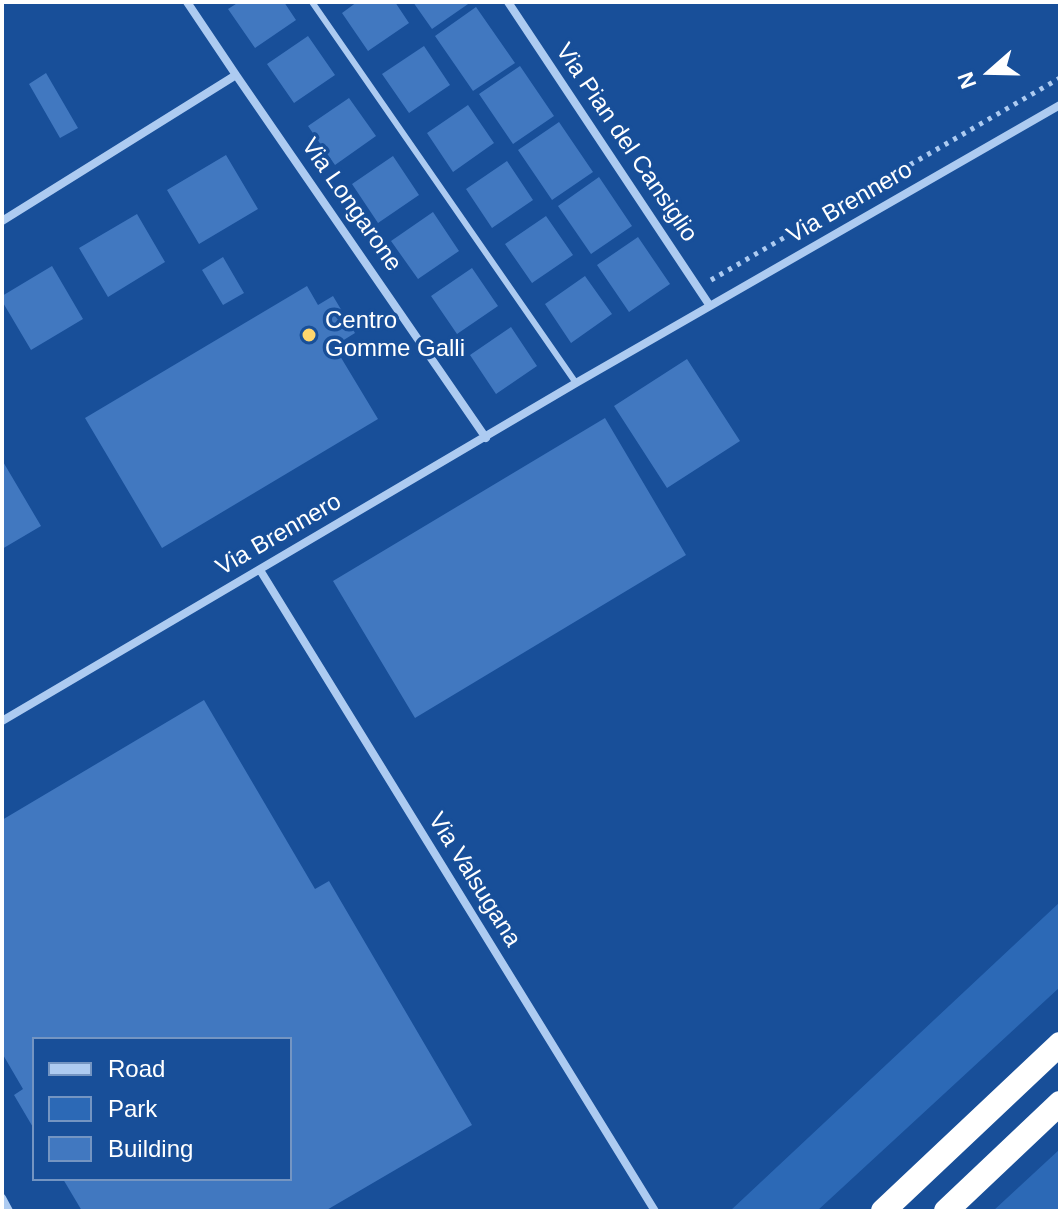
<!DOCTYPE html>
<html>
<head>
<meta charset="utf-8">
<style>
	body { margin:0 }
	#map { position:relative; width:1062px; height:1213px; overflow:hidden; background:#184f99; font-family:Arial,sans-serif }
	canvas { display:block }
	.frame { position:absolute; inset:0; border:4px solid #fff; pointer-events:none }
	.legend { position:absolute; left:32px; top:1037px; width:260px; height:144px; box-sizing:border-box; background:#184f99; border:2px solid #7495c2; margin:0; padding:10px 14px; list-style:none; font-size:24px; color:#fff }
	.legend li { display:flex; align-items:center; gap:16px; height:40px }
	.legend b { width:40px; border:2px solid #7495c2 }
	.north { position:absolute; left:950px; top:32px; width:80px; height:80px; -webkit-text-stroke:6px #184f99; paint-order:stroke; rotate:250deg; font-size:22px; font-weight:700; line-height:32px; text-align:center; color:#fff }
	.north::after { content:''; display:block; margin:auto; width:28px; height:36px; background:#fff; clip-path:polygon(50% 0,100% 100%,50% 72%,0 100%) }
</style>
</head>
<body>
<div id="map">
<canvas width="1062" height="1213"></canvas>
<div class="frame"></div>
<ul class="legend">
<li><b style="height:10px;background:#adcbf1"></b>Road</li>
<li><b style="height:22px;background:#2c69b6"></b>Park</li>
<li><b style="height:22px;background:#4178c0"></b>Building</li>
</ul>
<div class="north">N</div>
</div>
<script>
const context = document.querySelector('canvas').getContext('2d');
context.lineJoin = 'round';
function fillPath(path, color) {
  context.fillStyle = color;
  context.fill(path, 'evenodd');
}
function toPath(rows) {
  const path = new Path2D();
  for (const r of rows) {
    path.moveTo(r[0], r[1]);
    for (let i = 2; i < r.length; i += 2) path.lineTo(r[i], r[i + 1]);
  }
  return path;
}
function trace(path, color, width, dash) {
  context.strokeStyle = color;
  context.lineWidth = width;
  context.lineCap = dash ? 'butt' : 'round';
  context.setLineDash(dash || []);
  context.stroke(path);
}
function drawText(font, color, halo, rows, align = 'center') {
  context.font = font + ' Arial,sans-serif';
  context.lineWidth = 7;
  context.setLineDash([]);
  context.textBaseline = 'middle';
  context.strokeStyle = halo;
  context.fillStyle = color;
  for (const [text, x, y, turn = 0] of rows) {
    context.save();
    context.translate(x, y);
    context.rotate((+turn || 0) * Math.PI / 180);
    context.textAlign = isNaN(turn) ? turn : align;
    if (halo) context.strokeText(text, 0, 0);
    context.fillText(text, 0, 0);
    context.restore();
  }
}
fillPath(toPath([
	[1060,902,1060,987,817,1211,730,1211],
	[1060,1149,1060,1211,993,1211]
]), '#2c69b6');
fillPath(toPath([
	[239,2,284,2,296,20,255,48,228,9],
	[357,2,395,2,409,23,368,51,342,13],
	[413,2,471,2,432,29],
	[476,7,515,63,473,91,435,36],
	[308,36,335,75,294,103,267,64],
	[424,46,450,85,409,113,382,74],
	[520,66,554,116,513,144,479,94],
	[46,73,78,128,60,138,29,84],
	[349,98,376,136,335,165,308,126],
	[468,105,494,143,453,172,427,133],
	[559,122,593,172,552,200,518,150],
	[226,155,258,209,199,244,167,190],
	[393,156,419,195,378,223,352,184],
	[507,161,533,200,492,228,466,189],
	[599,177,632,226,591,254,558,206],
	[433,212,459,251,418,279,391,241],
	[137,214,165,262,108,297,79,248],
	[546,216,573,255,532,283,505,244],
	[638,237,670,284,629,312,597,265],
	[223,257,244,293,223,305,202,270],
	[52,266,83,319,31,350,2,301,2,296],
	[472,268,498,306,457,334,431,296],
	[585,276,612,314,571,343,545,304],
	[307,286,318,305,333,296,355,333,334,346,378,419,162,548,85,418],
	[511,327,537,366,496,394,470,355],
	[687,359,740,441,667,488,614,406],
	[605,418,686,555,415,718,333,581],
	[2,460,41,526,2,549],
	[204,700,315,889,329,881,472,1125,325,1211,82,1211,63,1179,290,1179,290,1039,34,1039,34,1129,14,1095,23,1089,2,1053,2,820]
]), '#4178c0');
trace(toPath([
	[711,280,1060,78]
]), '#adcbf1', 5, [4, 6]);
trace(toPath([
	[312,2,576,383]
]), '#adcbf1', 6);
trace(toPath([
	[187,2,236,75],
	[508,2,710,306],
	[2,221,236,75,486,438],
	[260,570,655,1211],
	[2,721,576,383,1060,105],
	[2,1198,9,1211]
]), '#adcbf1', 8);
trace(toPath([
	[883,1211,1060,1044],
	[946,1211,1060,1103]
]), '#fff', 24);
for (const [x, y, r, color] of [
	[309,335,8,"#ffd66d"]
]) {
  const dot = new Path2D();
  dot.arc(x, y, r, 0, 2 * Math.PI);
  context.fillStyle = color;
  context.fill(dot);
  trace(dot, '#184f99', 3);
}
drawText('24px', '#fff', '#184f99', [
	["Via Pian del Cansiglio",626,143,56],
	["Via Brennero",850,203,-30],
	["Via Longarone",351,205,55],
	["Via Brennero",279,535,-30],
	["Via Valsugana",474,880,58]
]);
drawText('24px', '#fff', '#184f99', [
	["Centro",325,321],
	["Gomme Galli",325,349]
], 'left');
</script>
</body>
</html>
